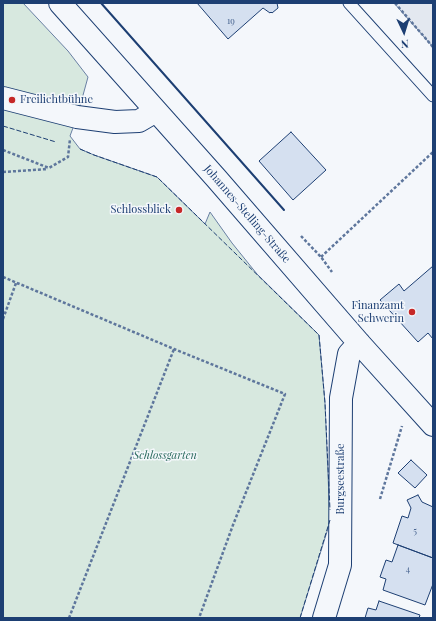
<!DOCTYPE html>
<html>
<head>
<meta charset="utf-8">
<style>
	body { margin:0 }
	#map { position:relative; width:436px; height:621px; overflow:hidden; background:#f4f7fb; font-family:"Playfair Display",serif }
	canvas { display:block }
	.frame { position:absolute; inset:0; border:4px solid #1d3f73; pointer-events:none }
	.north { position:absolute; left:384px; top:12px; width:40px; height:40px; -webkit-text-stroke:3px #f4f7fb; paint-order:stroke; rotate:176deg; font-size:11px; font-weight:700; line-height:16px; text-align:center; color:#1d3f73 }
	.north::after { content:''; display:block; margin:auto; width:14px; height:18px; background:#1d3f73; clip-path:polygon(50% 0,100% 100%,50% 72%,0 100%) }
</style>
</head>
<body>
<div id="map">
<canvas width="436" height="621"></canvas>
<div class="frame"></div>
<div class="north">N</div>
</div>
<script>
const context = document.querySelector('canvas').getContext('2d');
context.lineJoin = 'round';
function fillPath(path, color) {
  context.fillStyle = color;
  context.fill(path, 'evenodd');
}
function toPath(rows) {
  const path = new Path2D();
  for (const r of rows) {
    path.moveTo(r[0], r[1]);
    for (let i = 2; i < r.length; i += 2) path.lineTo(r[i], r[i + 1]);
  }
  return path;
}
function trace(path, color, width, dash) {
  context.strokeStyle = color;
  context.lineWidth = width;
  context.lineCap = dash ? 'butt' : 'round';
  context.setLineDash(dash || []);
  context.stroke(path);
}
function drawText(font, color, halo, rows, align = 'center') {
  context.font = font + ' "Playfair Display",serif';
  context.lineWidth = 3;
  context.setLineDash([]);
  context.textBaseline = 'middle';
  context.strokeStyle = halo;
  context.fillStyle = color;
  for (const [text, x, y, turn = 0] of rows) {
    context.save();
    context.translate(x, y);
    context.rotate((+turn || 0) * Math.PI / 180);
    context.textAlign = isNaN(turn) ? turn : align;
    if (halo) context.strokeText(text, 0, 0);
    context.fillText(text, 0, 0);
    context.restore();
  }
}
const green = toPath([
	[3,3,23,3,68,51,88,77,77,117,70,136,80,149,94,155,157,177,205,224,210,212,232,243,257,274,319,335,325,403,330,522,300,618,3,618,3,3]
]);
fillPath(green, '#d7e8df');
trace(green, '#687fa3', 1);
const parking = toPath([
	[394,3,433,3,433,47,394,3]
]);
fillPath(parking, '#e3e8f0');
trace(parking, '#687fa3', 1);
const building = toPath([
	[197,3,277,3,278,8,272,13,271,12,270,13,263,8,228,39,197,3],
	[291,132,326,170,293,200,259,161,291,132],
	[433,266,433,339,428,333,418,342,380,300,399,284,404,291,433,266],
	[411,460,427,475,415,488,398,473,411,460],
	[418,495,422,502,433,507,433,558,393,543,402,516,408,518,411,508,407,500,418,495],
	[398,545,433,558,433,584,425,605,383,590,386,579,380,577,386,560,392,562,398,545],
	[379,601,420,615,419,618,365,618,368,608,376,610,379,601]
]);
fillPath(building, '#d5e0f0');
trace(building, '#1d3f73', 1);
const lane = toPath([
	[349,3,433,96]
]);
const street = toPath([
	[60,3,216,178,359,343,433,425],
	[3,98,77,117,115,122,139,121,156,111],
	[324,618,340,565,341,398,349,354,359,343]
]);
trace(lane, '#1d3f73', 13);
trace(street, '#1d3f73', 24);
trace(toPath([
	[395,3,433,47],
	[3,150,49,168,68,157,70,139],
	[3,172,48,169],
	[301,236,321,257,332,272],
	[321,257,433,152],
	[3,277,174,349,285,394,233,525,199,618],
	[3,319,16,283],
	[380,499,402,426],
	[69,618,174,349]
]), '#5e769c', 2.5, [3, 2]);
trace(lane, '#f4f7fb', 11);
trace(street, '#f4f7fb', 22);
trace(toPath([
	[3,126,56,142],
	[80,149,94,155,157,177,319,335,325,403,330,510],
	[300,618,330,520]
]), '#1d3f73', 1, [5, 2]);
trace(toPath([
	[101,3,284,210]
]), '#1d3f73', 2);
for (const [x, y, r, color] of [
	[12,100,4,"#c62828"],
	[179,210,4,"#c62828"],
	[412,312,4,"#c62828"]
]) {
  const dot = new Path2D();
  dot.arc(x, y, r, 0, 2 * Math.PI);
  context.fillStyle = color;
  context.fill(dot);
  trace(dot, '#f4f7fb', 1.5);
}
drawText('9px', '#4b6792', null, [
	["19",231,21],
	["5",415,531],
	["4",408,569]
]);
drawText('11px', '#1d3f73', '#f4f7fb', [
	["Freilichtbühne",20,100,"left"],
	["Schlossblick",171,210],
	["Finanzamt",404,306],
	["Schwerin",404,319]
], 'right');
drawText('11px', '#1d3f73', '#f4f7fb', [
	["Johannes-Stelling-Straße",247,214,49],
	["Burgseestraße",341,479,-90]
]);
drawText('italic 11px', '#2c6c60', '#f4f7fb', [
	["Schlossgarten",165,456]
]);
</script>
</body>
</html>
